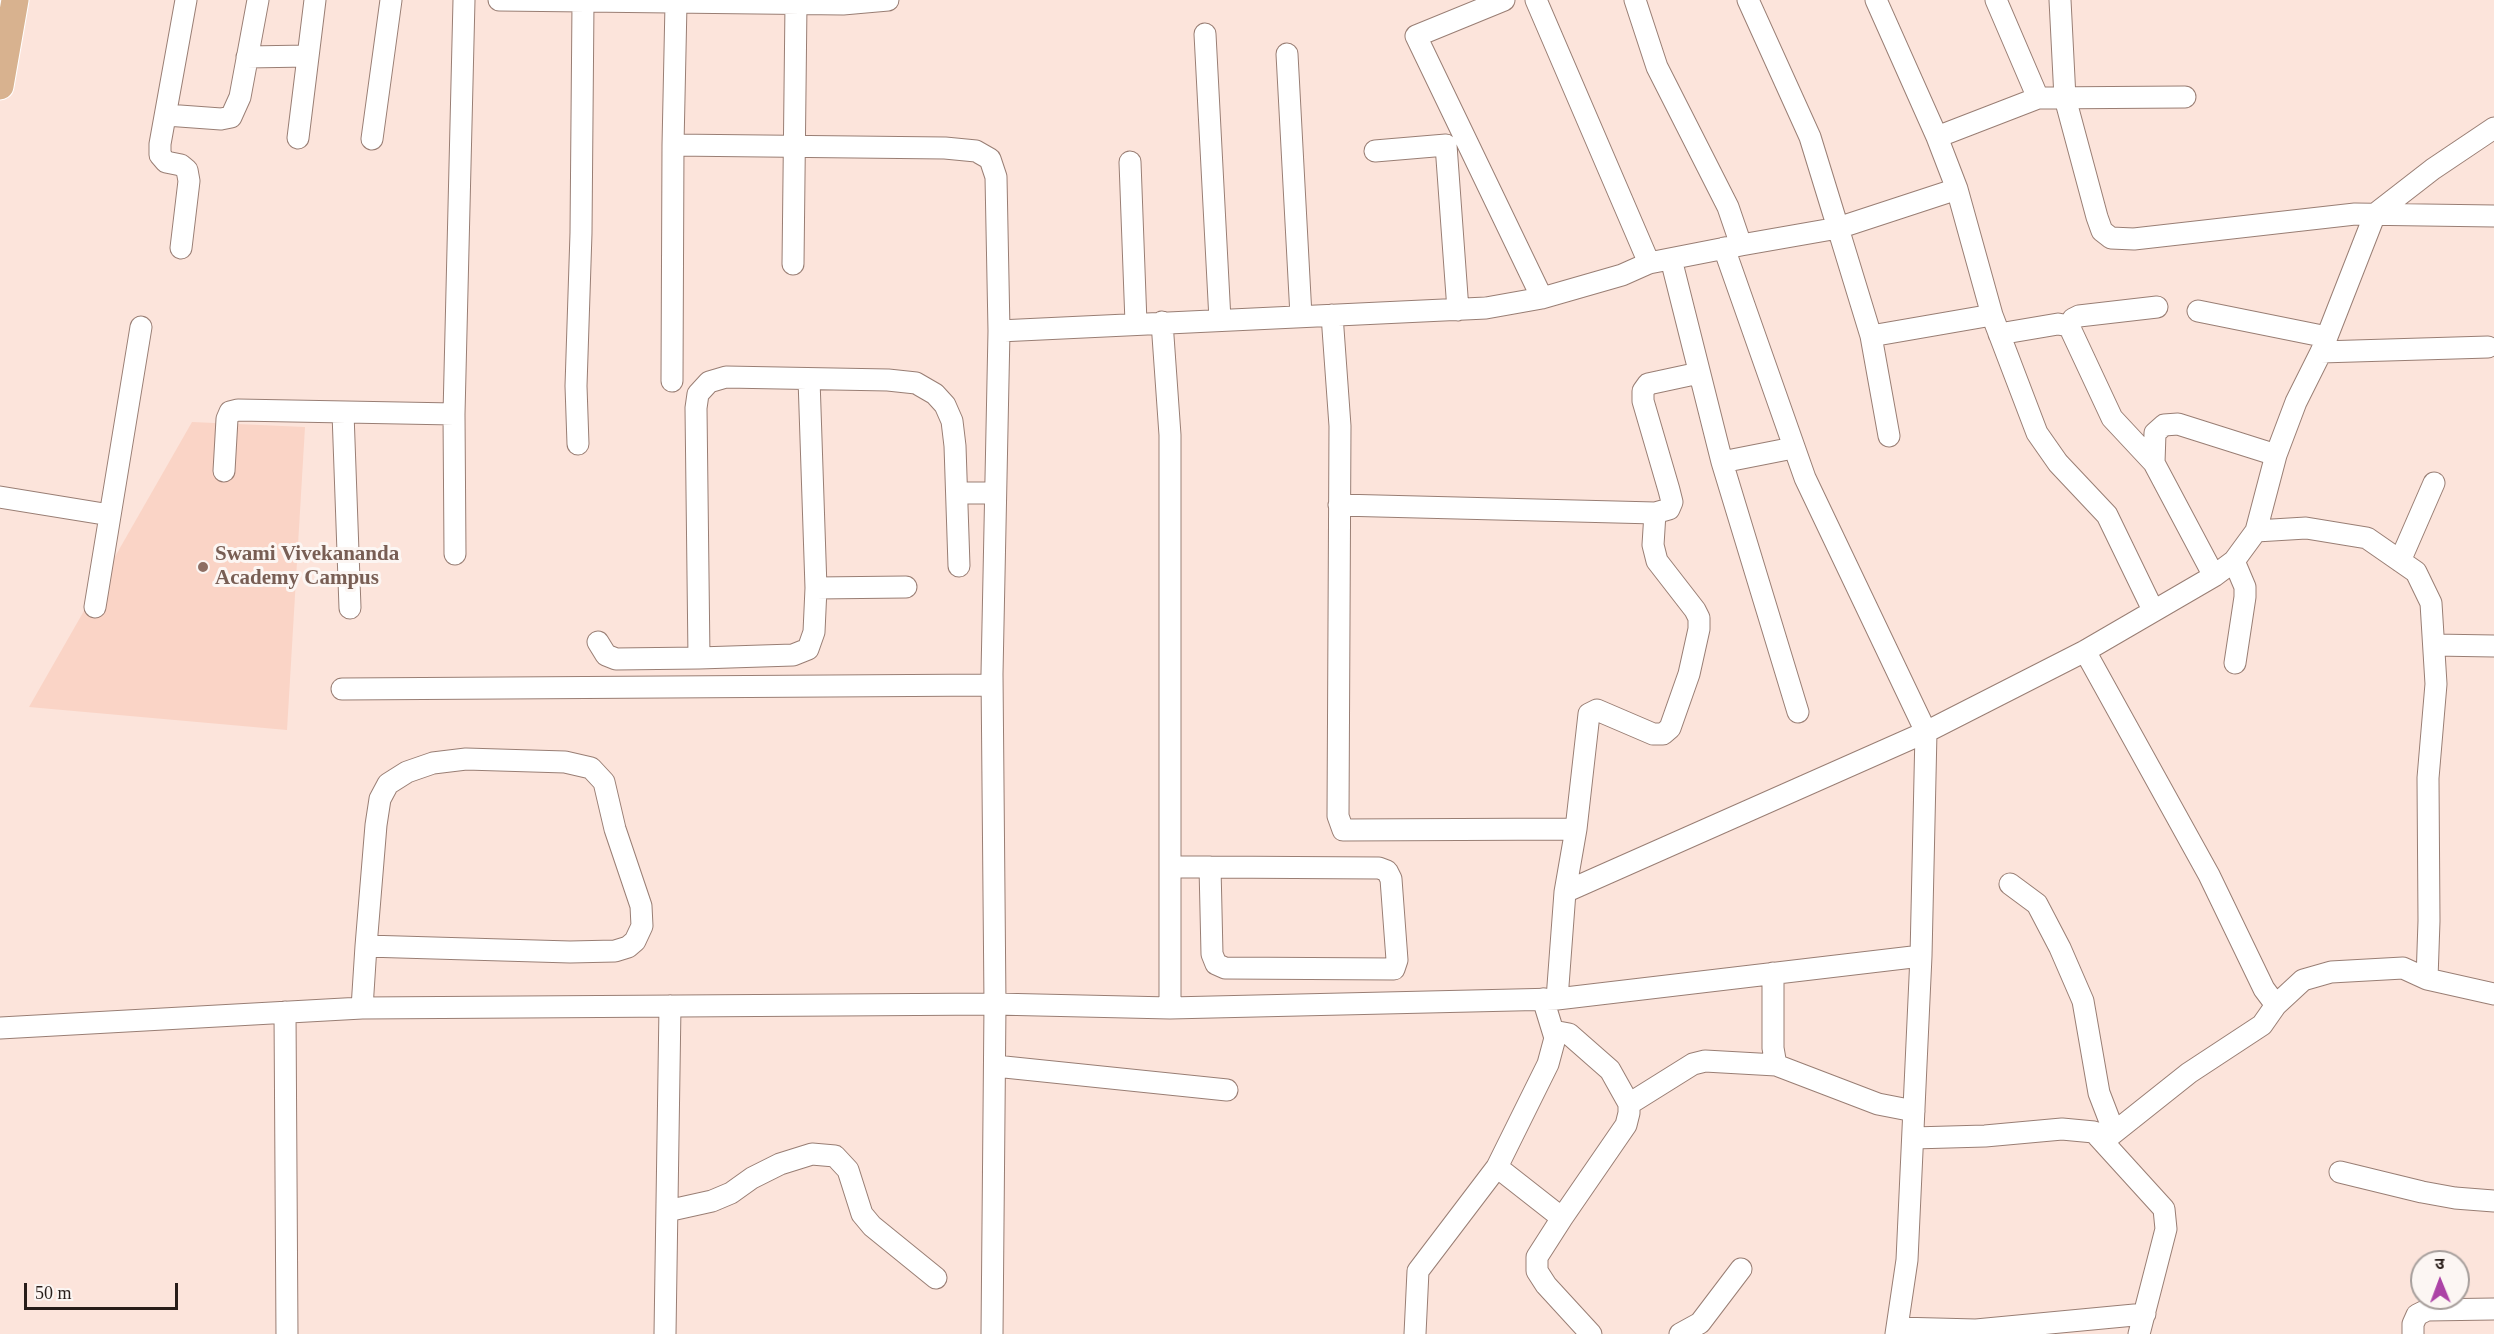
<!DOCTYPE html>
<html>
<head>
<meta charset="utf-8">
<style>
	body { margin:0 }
	#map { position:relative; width:2494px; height:1334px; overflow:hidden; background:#fce4db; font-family:"Times New Roman","Noto Sans Devanagari",serif }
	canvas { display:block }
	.north { position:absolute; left:2410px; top:1250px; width:60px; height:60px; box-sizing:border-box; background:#fcf6f3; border:2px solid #a79f9c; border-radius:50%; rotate:359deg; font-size:16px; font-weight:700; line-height:24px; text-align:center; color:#281d19 }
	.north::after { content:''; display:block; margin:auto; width:21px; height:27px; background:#ac43a6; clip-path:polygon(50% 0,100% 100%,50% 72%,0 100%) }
	.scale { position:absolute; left:24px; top:1283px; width:154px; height:27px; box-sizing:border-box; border:3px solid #281d19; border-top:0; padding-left:8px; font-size:18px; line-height:21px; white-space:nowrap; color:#281d19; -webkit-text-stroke:4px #fcf6f3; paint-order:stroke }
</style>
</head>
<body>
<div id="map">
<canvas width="2494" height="1334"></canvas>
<div class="north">उ</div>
<div class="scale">50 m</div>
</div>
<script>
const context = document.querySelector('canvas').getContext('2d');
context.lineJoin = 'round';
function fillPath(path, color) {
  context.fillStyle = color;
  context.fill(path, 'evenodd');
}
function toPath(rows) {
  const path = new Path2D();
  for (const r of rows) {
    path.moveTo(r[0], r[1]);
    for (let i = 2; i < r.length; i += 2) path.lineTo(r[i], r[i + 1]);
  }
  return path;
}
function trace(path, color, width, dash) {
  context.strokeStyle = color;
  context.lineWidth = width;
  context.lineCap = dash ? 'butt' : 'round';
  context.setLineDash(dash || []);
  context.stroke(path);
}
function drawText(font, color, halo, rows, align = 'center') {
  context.font = font + ' "Times New Roman",serif';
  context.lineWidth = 6;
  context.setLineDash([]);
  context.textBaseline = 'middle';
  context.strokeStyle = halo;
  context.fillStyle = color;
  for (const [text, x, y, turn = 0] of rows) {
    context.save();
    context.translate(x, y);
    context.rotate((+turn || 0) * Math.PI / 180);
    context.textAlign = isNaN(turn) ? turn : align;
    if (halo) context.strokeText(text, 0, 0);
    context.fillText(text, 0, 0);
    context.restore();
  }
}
fillPath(toPath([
	[192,422,305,427,287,730,29,707]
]), '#fad4c6');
const minor = toPath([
	[499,0,843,4,888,0],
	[1504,0,1416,36,1542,298],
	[1536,0,1649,263],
	[1876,0,1937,137],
	[1996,0,2038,98,2185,97],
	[2060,0,2065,98,2097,217,2102,231,2111,238,2134,239,2355,214,2494,216],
	[1205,34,1220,320],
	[1287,54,1301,316],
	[247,57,308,56],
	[166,115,221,119,231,117,240,97,258,0],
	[298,138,315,0],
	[372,139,391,0],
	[673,145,945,148,976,151,990,159,996,177,999,331,992,674,995,1004,992,1334],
	[1375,151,1446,145,1458,310],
	[1130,162,1136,323],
	[1957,189,1992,315,2037,433,2058,463,2107,515,2153,610],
	[1741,245,1838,228,1810,137,1748,0],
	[181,248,189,181,187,170,181,165,166,162,160,155,160,144,186,0],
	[1671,259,1722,462,1798,712],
	[793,264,796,4],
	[2198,311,2327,337],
	[1332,315,1340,426,1338,816,1343,830,1576,829,1565,892],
	[1992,315,1871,336,1838,228,1957,189,1937,137,2038,98],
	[1162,322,1170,435,1170,1008],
	[2069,326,2073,319,2079,316,2157,307],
	[999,331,1486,308,1542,298,1622,275,1649,263,1741,245,1728,207,1657,67,1635,0],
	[1999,334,2058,324,2069,326,2112,418,2154,463],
	[1871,336,1889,436],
	[2321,352,2488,347],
	[672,381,673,145,676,4],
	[343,413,350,608],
	[578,444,576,386,581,233,583,3],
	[1722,462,1793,448],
	[224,471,227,419,230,412,238,410,454,414],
	[958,493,995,493],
	[0,497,110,515],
	[1339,505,1655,513,1669,509,1672,502,1669,490,1643,401,1643,391,1648,384,1699,373],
	[2256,531,2306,528,2367,538,2416,572,2431,603,2436,684,2428,778,2429,921,2427,979,2494,994],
	[455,554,454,414,464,0],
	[2234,561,2245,587,2245,597,2235,663],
	[2400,561,2434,483],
	[2214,576,2154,463,2155,433,2164,425,2178,424,2276,455],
	[816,588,906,587],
	[95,607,141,327],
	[598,642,606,655,616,659,699,658,696,408,698,394,709,382,726,377,888,380,916,383,935,394,945,405,952,421,955,446,959,566],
	[2434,645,2494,646],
	[2085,651,2209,875,2264,989,2276,1005,2303,980,2331,972,2403,968,2427,979],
	[699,658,793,655,808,649,814,632,816,588,809,379],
	[342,689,992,685],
	[1576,829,1589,714,1597,710,1653,734,1663,734,1670,728,1689,674,1699,629,1699,618,1695,610,1657,561,1653,545,1655,513],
	[1170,867,1210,867,1379,868,1387,871,1391,879,1397,960,1394,969,1225,968,1216,964,1212,954,1210,867],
	[2010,884,2037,904,2060,948,2083,1001,2099,1093,2114,1132],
	[1773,973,1773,1048,1776,1065,1878,1104,1914,1111],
	[1557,999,1565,892,1926,732,2085,651,2214,576,2234,561,2256,531,2276,455,2296,402,2321,352,2375,214,2433,169,2494,128],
	[362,1008,366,946,376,825,380,799,388,784,407,772,433,763,466,759,565,762,591,768,604,782,615,829,641,906,642,926,635,941,628,947,615,951,570,952,366,946],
	[285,1012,287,1334],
	[0,1028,362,1008,995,1004,1170,1008,1557,999,1921,956,1926,732,1805,478,1724,248],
	[1553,1031,1569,1034,1610,1070,1629,1104,1629,1113,1626,1125,1562,1218],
	[995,1066,1227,1090],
	[1629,1104,1693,1064,1705,1061,1776,1065],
	[1913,1138,1985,1136,2062,1129,2094,1132,2164,1209,2166,1229,2139,1334],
	[2106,1139,2189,1073,2262,1025,2276,1005],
	[1497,1167,1562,1218,1537,1257,1537,1271,1546,1285,1591,1334],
	[2340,1172,2422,1192,2455,1198,2494,1201],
	[667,1211,712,1201,731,1193,752,1178,780,1164,812,1154,835,1156,848,1170,862,1214,872,1226,936,1278],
	[1897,1328,1976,1330,2145,1314],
	[665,1334,670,1006],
	[1415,1334,1418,1271,1497,1167,1548,1064,1555,1038,1543,999],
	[1680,1334,1700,1323,1741,1269],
	[1896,1334,1907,1260,1921,956],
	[2413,1334,2413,1324,2417,1315,2427,1310,2494,1309]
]);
const major = toPath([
	[0,86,15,0]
]);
trace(minor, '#997e74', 23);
trace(major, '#fff', 29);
trace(minor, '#fff', 21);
trace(major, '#d8b28f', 27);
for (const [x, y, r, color] of [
	[203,567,6,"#8d6e63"]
]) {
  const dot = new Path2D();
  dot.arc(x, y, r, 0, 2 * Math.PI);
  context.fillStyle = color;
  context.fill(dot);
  trace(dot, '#fcf6f3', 2);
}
drawText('bold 21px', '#785e54', '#fcf6f3', [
	["Swami Vivekananda",215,555],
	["Academy Campus",215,579]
], 'left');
</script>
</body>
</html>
